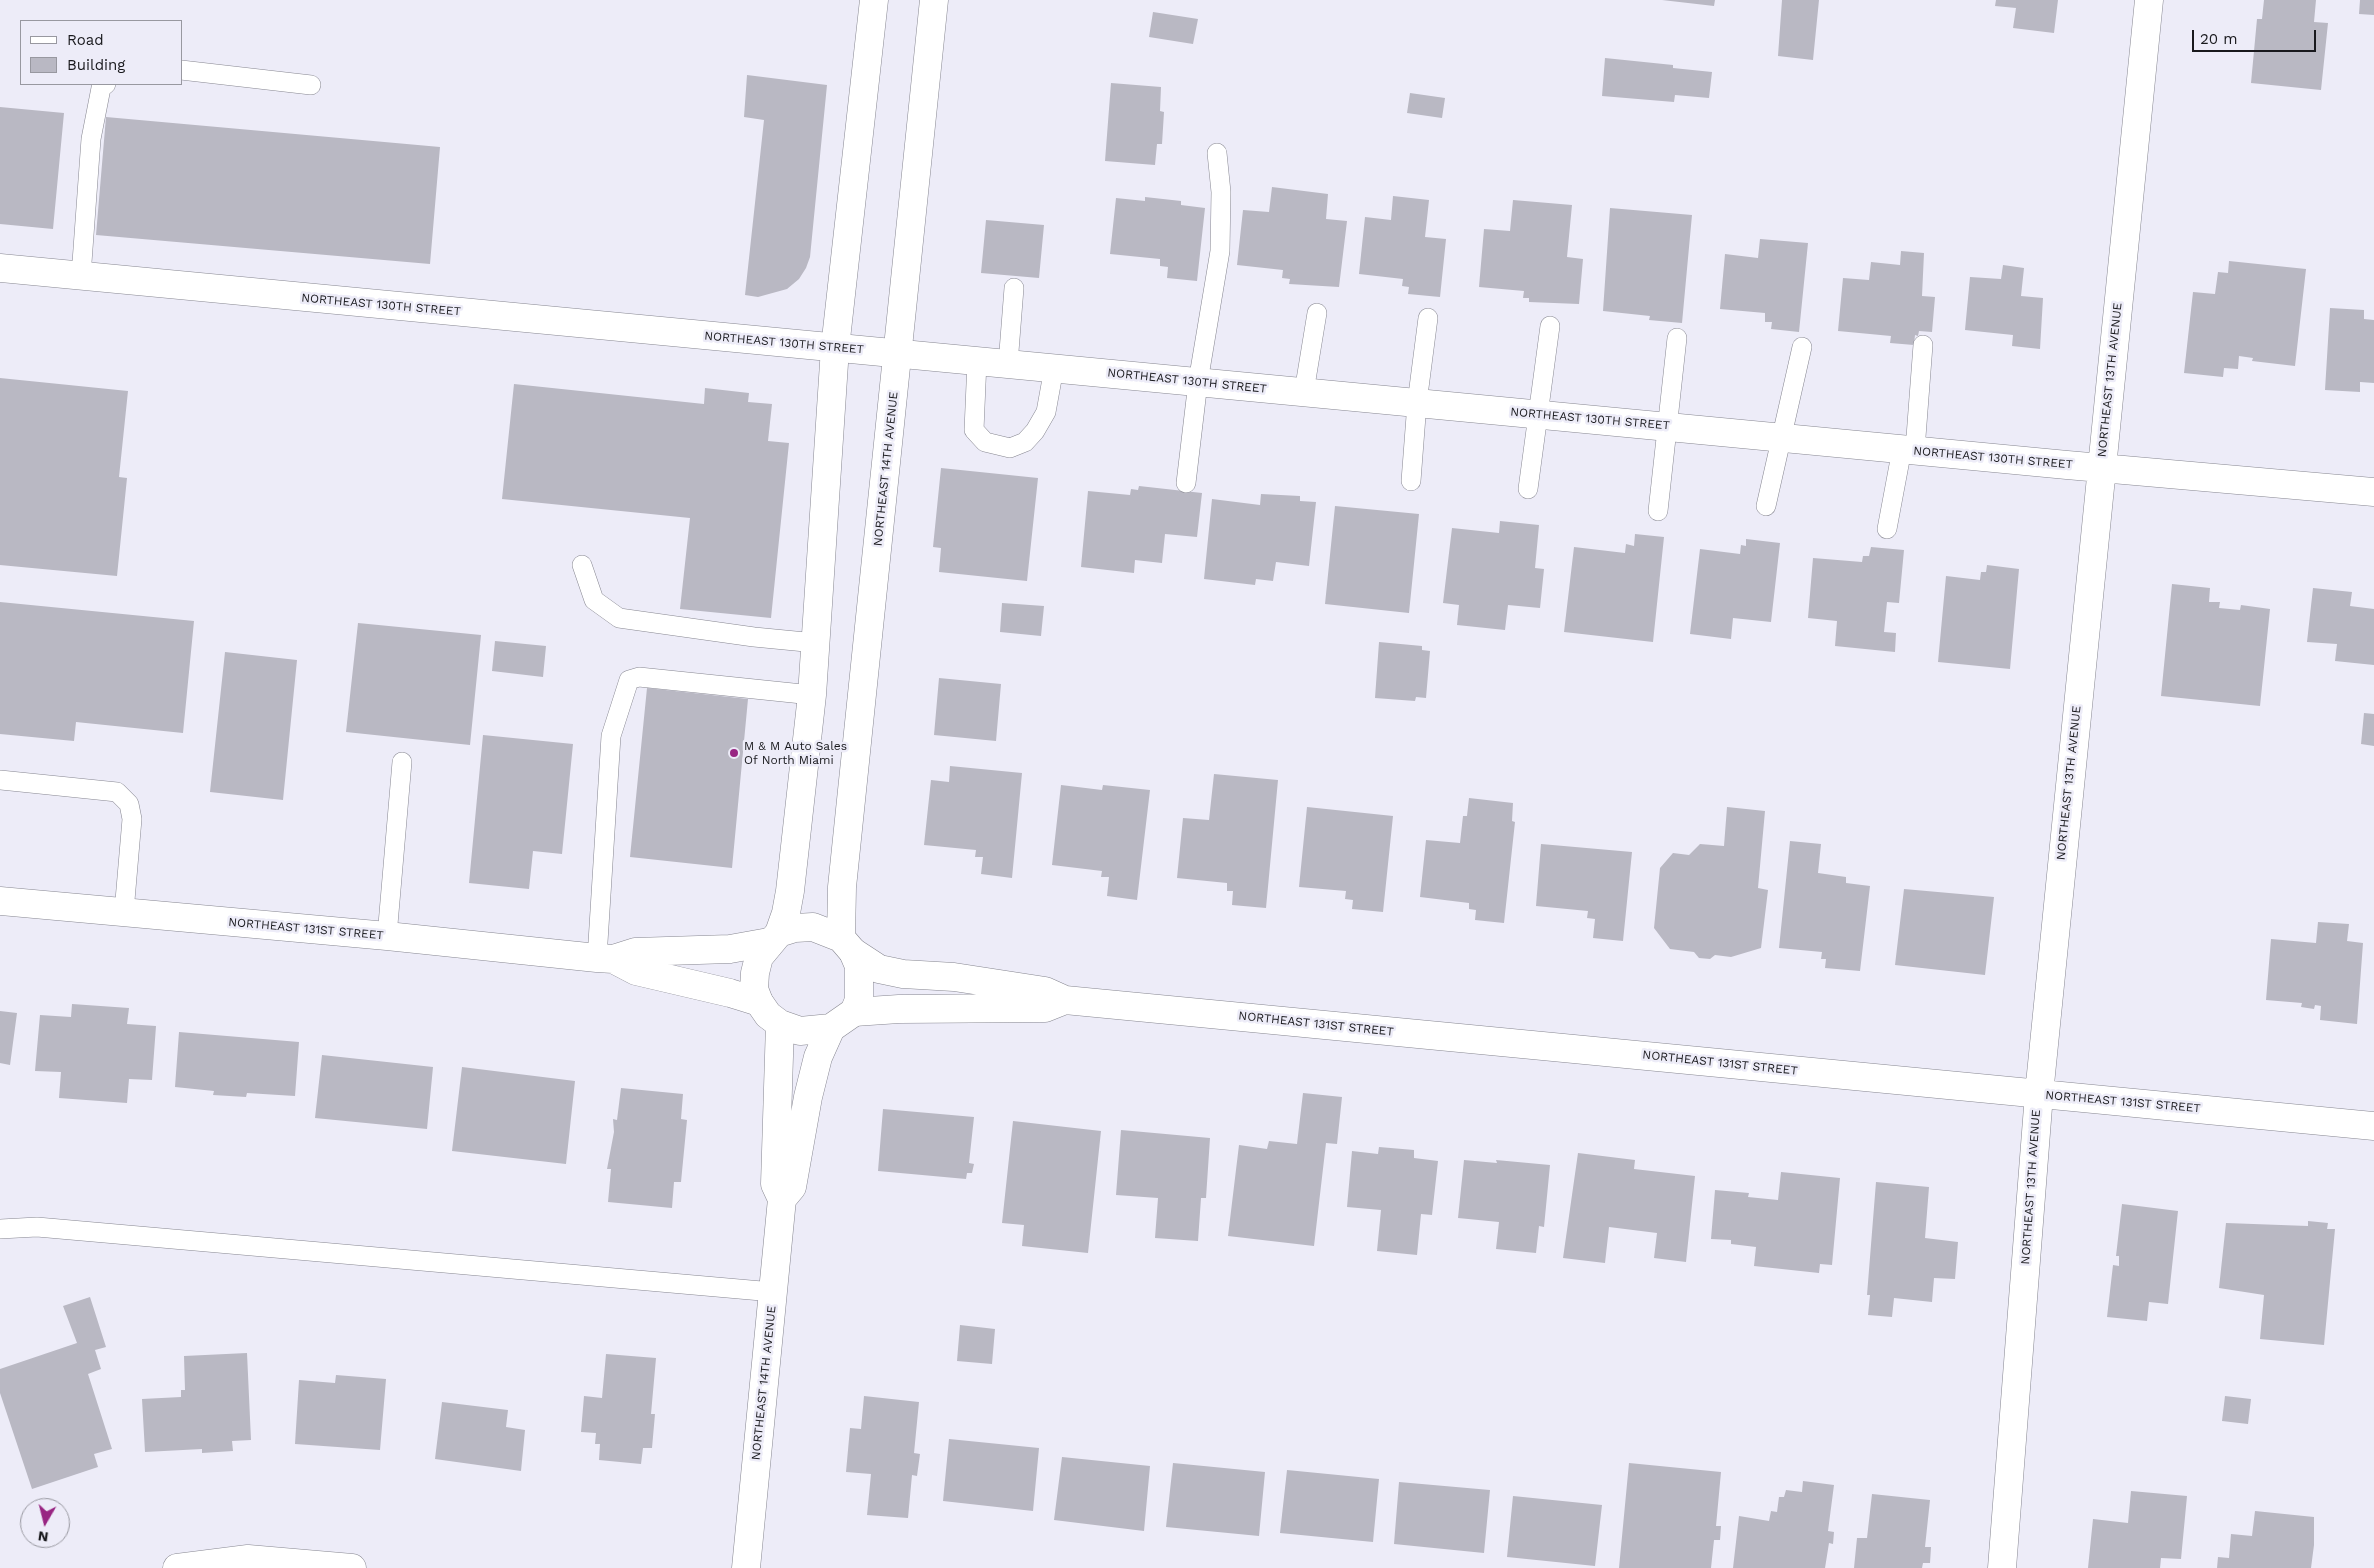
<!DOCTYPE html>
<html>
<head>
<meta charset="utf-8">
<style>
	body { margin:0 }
	#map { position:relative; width:2374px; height:1568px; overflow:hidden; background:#edecf8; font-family:"Work Sans",sans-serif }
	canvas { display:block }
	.legend { position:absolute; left:20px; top:20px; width:162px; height:65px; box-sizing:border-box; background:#edecf8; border:1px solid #9898a0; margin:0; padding:6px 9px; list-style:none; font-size:15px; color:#19191d }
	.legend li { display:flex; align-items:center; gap:10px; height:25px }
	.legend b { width:25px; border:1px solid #9898a0 }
	.north { position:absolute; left:20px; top:1498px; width:50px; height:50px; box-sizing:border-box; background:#edecf8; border:1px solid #9898a0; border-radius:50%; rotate:188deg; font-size:14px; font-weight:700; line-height:20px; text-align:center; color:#19191d }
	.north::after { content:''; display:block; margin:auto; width:18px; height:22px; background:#982582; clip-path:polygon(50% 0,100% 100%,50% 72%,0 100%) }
	.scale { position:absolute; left:2192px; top:30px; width:124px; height:22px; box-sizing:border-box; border:2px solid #19191d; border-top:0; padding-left:6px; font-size:15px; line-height:18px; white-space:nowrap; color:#19191d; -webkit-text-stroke:4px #edecf8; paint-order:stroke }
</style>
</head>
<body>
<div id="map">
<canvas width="2374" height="1568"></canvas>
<ul class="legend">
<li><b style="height:6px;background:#fff"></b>Road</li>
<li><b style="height:14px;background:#b9b8c3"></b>Building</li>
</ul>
<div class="north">N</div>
<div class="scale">20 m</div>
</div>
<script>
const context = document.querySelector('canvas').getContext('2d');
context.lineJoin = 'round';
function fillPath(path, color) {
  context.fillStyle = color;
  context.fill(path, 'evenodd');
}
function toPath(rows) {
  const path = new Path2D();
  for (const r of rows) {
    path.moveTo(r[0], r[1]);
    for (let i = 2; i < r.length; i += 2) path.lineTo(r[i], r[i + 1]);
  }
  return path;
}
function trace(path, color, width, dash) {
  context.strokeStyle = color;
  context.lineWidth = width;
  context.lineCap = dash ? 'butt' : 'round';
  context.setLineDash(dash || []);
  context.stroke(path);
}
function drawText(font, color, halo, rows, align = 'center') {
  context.font = font + ' "Work Sans",sans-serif';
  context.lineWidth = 5;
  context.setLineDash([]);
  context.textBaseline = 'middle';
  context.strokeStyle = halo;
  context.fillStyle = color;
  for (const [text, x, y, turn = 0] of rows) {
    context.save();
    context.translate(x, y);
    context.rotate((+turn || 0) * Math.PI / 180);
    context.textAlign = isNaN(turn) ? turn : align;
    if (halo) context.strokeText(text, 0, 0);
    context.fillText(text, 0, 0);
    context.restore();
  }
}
fillPath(toPath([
	[1662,0,1715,0,1714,6],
	[1782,0,1819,0,1813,60,1778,56],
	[1996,0,2058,0,2054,33,2013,28,2016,8,1995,6],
	[2264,0,2316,0,2314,22,2328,23,2321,90,2251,83,2257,19,2262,19],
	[2360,0,2374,0,2374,15,2359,14],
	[1153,12,1198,19,1193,44,1149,37],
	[1605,58,1673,65,1673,68,1712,72,1709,98,1675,95,1674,102,1602,96],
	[747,75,827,85,810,257,806,268,799,279,787,289,758,297,745,295,764,120,744,117],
	[1111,83,1161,87,1160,111,1164,112,1162,144,1157,144,1155,165,1105,161],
	[1410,93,1445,98,1442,118,1407,113],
	[0,107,64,113,53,229,0,224],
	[106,117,440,147,430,264,96,235],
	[1272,187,1328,194,1326,219,1347,221,1339,287,1289,284,1290,279,1282,278,1283,270,1237,265,1243,210,1269,212],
	[1393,196,1429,200,1425,237,1446,239,1440,297,1408,294,1409,287,1402,286,1403,279,1359,274,1365,217,1391,220],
	[1145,197,1181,201,1181,205,1205,208,1197,281,1167,278,1168,267,1160,266,1160,259,1110,254,1116,198,1145,201],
	[1513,200,1572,205,1567,257,1583,259,1579,304,1529,302,1529,298,1523,298,1524,291,1479,287,1484,229,1510,231],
	[1610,208,1692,215,1682,323,1649,320,1650,316,1603,311],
	[986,220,1044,225,1039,278,981,273],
	[1760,239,1808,243,1799,332,1771,329,1772,322,1765,322,1765,313,1720,309,1725,254,1758,258],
	[1901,251,1924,253,1922,296,1935,297,1932,332,1919,331,1918,336,1915,335,1914,345,1890,343,1891,336,1838,331,1843,278,1869,280,1871,262,1900,265],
	[2229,261,2306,269,2295,366,2252,361,2253,358,2239,356,2238,369,2224,368,2223,377,2184,373,2193,292,2215,294,2218,272,2228,273],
	[2003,265,2024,268,2021,296,2043,298,2040,349,2012,346,2013,335,1965,330,1970,277,2001,279],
	[2330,308,2364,310,2364,319,2374,320,2374,383,2360,382,2360,392,2325,390],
	[0,378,128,391,119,477,127,478,117,576,0,565],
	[514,384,704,404,705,388,749,393,748,402,772,404,768,441,789,443,771,618,680,609,690,518,502,499],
	[941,468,1038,478,1027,581,939,572,941,548,933,547],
	[1139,486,1202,493,1197,537,1165,534,1162,563,1135,560,1134,573,1081,567,1088,491,1130,495,1131,489,1138,490],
	[1261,494,1300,496,1300,501,1316,502,1309,566,1276,562,1273,581,1256,579,1255,585,1204,579,1212,499,1260,505],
	[1335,506,1419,514,1409,613,1325,604],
	[1500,521,1539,525,1535,568,1544,569,1540,608,1508,605,1505,630,1457,625,1459,605,1443,603,1452,528,1499,533],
	[1635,534,1664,537,1653,642,1564,632,1574,547,1625,553,1626,544,1634,546],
	[1746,539,1780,543,1771,622,1733,618,1731,639,1690,634,1700,549,1740,554,1741,545,1746,546],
	[1871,547,1904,550,1899,603,1887,602,1884,632,1896,633,1895,652,1835,646,1837,621,1808,618,1813,558,1862,562,1863,556,1869,556],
	[1987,565,2019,569,2010,669,1938,662,1946,576,1980,580,1981,572,1986,572],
	[2172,584,2210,588,2209,602,2220,602,2219,608,2240,610,2241,605,2270,609,2260,706,2161,696],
	[2313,588,2352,592,2350,606,2374,609,2374,665,2335,661,2337,644,2307,642],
	[0,602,194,621,183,733,76,722,74,741,0,734],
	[1002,603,1044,606,1041,636,1000,632],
	[358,623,481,635,470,745,346,732],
	[495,641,546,646,543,677,492,671],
	[1379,642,1422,646,1422,650,1430,651,1426,698,1416,697,1415,701,1375,698],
	[225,652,297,660,283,800,210,792],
	[939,678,1001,684,996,741,934,735],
	[647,688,748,699,732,868,630,857],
	[2364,713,2374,714,2374,746,2361,744],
	[483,735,573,744,562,854,533,851,529,889,469,883],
	[950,766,1022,773,1012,878,981,874,983,857,975,857,976,850,924,845,931,780,949,782],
	[1214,774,1278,780,1266,908,1232,905,1233,891,1227,891,1227,883,1177,878,1183,818,1209,820],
	[1061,785,1102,790,1103,785,1150,790,1137,900,1107,896,1109,877,1101,877,1102,871,1052,865],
	[1469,798,1513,803,1512,821,1515,822,1504,923,1475,920,1476,910,1469,909,1469,903,1420,897,1426,840,1460,843,1463,816,1467,816],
	[1307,807,1393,816,1383,912,1352,909,1353,900,1345,899,1346,891,1299,887],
	[1727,807,1765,811,1758,888,1768,890,1761,948,1731,957,1715,955,1710,959,1699,958,1694,952,1670,949,1654,928,1660,868,1673,853,1689,855,1700,844,1724,846],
	[1790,841,1821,844,1818,873,1846,877,1846,883,1870,886,1860,971,1825,968,1826,959,1821,959,1822,952,1779,948],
	[1541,844,1632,852,1623,941,1593,938,1595,919,1587,918,1588,911,1536,906],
	[1904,889,1994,897,1985,975,1895,965],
	[2318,922,2349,924,2347,941,2363,943,2357,1024,2320,1020,2321,1006,2315,1005,2314,1009,2301,1007,2302,1003,2266,1000,2271,939,2316,943],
	[72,1004,129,1008,127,1024,156,1026,152,1080,129,1079,127,1103,59,1098,61,1072,35,1071,40,1015,71,1017],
	[0,1011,17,1013,10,1065,0,1063],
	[179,1032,299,1042,295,1096,247,1093,246,1097,213,1095,214,1091,175,1087],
	[322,1055,433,1067,427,1129,315,1118],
	[462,1067,575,1081,566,1164,452,1151],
	[621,1088,683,1094,681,1119,687,1120,681,1182,674,1182,672,1208,608,1202,611,1169,607,1169,614,1132,613,1119,617,1120],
	[1303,1093,1342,1097,1337,1144,1326,1143,1314,1246,1228,1236,1239,1145,1267,1149,1269,1141,1297,1144],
	[883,1109,974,1117,969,1163,974,1164,972,1173,967,1173,966,1179,878,1171],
	[1013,1121,1101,1131,1088,1253,1022,1246,1024,1225,1002,1223],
	[1121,1130,1210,1138,1206,1198,1201,1198,1198,1241,1155,1238,1158,1198,1116,1195],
	[1379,1147,1414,1150,1414,1158,1438,1161,1432,1215,1421,1214,1417,1255,1377,1251,1381,1210,1347,1207,1352,1151,1378,1154],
	[1578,1153,1635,1160,1634,1169,1695,1176,1686,1262,1654,1258,1657,1233,1609,1227,1605,1263,1563,1258],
	[1464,1160,1497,1163,1496,1160,1550,1165,1544,1227,1539,1226,1536,1253,1496,1249,1499,1222,1458,1218],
	[1781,1172,1840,1178,1832,1265,1820,1264,1819,1273,1754,1266,1756,1247,1731,1244,1731,1240,1711,1239,1715,1190,1749,1193,1748,1197,1778,1200],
	[1876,1182,1929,1187,1925,1238,1958,1242,1955,1279,1934,1278,1932,1302,1894,1298,1892,1317,1868,1315,1870,1295,1867,1295],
	[2122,1204,2178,1211,2168,1304,2149,1302,2147,1321,2107,1317,2113,1265,2119,1266,2119,1256,2116,1256],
	[2308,1221,2328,1223,2327,1229,2335,1229,2324,1345,2260,1339,2264,1295,2219,1288,2226,1223,2308,1226],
	[90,1297,106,1347,95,1350,101,1369,88,1374,112,1449,94,1454,98,1467,32,1489,0,1393,0,1369,77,1343,63,1306],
	[960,1325,995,1329,992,1364,957,1361],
	[247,1353,251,1440,232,1441,233,1451,202,1453,202,1449,145,1452,142,1399,181,1397,181,1390,185,1390,184,1356],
	[606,1354,656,1358,651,1414,655,1414,652,1448,643,1448,641,1464,599,1460,600,1444,595,1444,596,1433,581,1432,584,1396,602,1398],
	[336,1375,386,1379,380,1450,295,1444,299,1380,335,1383],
	[864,1396,919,1402,914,1453,920,1454,917,1476,912,1475,908,1518,867,1515,871,1474,846,1472,850,1428,861,1429],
	[2225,1396,2251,1399,2248,1424,2222,1421],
	[442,1402,508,1410,506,1427,525,1430,521,1471,435,1459],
	[949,1439,1039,1448,1033,1511,943,1501],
	[1062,1457,1150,1466,1144,1531,1054,1520],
	[1173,1463,1265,1472,1259,1536,1166,1527],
	[1629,1463,1721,1472,1716,1526,1721,1526,1720,1540,1714,1540,1711,1568,1619,1568],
	[1287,1470,1379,1479,1373,1542,1280,1533],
	[1803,1481,1834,1485,1828,1531,1834,1532,1833,1544,1829,1543,1825,1568,1733,1568,1739,1516,1769,1521,1771,1511,1777,1512,1779,1497,1784,1497,1786,1490,1802,1492],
	[1399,1482,1490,1490,1484,1553,1394,1544],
	[2131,1491,2187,1496,2181,1559,2161,1558,2160,1568,2088,1568,2093,1519,2128,1523],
	[1872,1494,1930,1500,1925,1547,1931,1547,1930,1563,1923,1563,1922,1568,1854,1568,1857,1538,1867,1538],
	[1513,1496,1602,1505,1595,1566,1507,1557],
	[2255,1511,2314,1517,2314,1545,2311,1568,2217,1568,2218,1557,2229,1558,2231,1534,2252,1536]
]), '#b9b8c3');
const lane = toPath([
	[181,70,311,85],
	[81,276,91,139,101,88,106,84],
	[977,361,974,430,985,442,1010,448,1025,442,1035,431,1046,412,1054,368],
	[1008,364,1014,288],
	[1304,392,1317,313],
	[1915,450,1923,345],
	[1411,481,1417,403,1428,318],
	[1186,483,1198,382,1220,251,1221,192,1217,153],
	[1528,489,1550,326],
	[1766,506,1802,347],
	[1658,511,1677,338],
	[1887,529,1902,449],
	[582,565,594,600,619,618,754,637,816,643],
	[0,780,117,792,129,804,132,819,124,912],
	[387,936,402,762],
	[597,958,611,736,629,680,639,677,812,695],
	[0,1229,37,1227,773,1292]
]);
const street = toPath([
	[0,268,2067,465,2374,492],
	[0,901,387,936,597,958,613,959,635,952,730,949,769,942],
	[853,952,879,969,903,974,954,977,1045,991,1065,1000,2374,1126],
	[613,959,636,971,730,993,759,1002],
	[854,1012,899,1009,1045,1008,1065,1000],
	[177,1568,248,1559,352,1568],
	[2002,1568,2039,1094,2149,0]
]);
const secondary = toPath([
	[813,927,841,938,853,952,859,966,859,1000,854,1012,831,1028,800,1031,780,1024,768,1015,759,1002,754,989,755,973,759,957,779,933,795,928,813,927],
	[779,933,786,913,790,891,812,695,835,348,874,0],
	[841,938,842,887,934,0],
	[782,1199,792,1187,808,1097,818,1057,831,1028],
	[746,1568,782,1199,775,1184,780,1024]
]);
trace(lane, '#878791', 20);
trace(street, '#878791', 29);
trace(secondary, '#878791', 29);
trace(lane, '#fff', 19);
trace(street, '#fff', 28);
trace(secondary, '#fff', 28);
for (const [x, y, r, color] of [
	[734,753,5,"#982582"]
]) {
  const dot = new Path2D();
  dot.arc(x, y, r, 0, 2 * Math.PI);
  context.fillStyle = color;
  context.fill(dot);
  trace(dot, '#edecf8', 2);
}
drawText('12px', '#19191d', '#edecf8', [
	["NORTHEAST 130TH STREET",381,305,5],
	["NORTHEAST 130TH STREET",784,343,5],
	["NORTHEAST 13TH AVENUE",2110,380,-84],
	["NORTHEAST 130TH STREET",1187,381,6],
	["NORTHEAST 130TH STREET",1590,419,5],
	["NORTHEAST 130TH STREET",1993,458,5],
	["NORTHEAST 14TH AVENUE",886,469,-84],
	["NORTHEAST 13TH AVENUE",2069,783,-84],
	["NORTHEAST 131ST STREET",306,929,5],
	["NORTHEAST 131ST STREET",1316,1024,6],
	["NORTHEAST 131ST STREET",1720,1063,6],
	["NORTHEAST 131ST STREET",2123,1102,5],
	["NORTHEAST 13TH AVENUE",2031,1187,-86],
	["NORTHEAST 14TH AVENUE",764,1383,-84]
]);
drawText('12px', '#19191d', '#edecf8', [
	["M & M Auto Sales",744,746],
	["Of North Miami",744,760]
], 'left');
</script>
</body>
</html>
